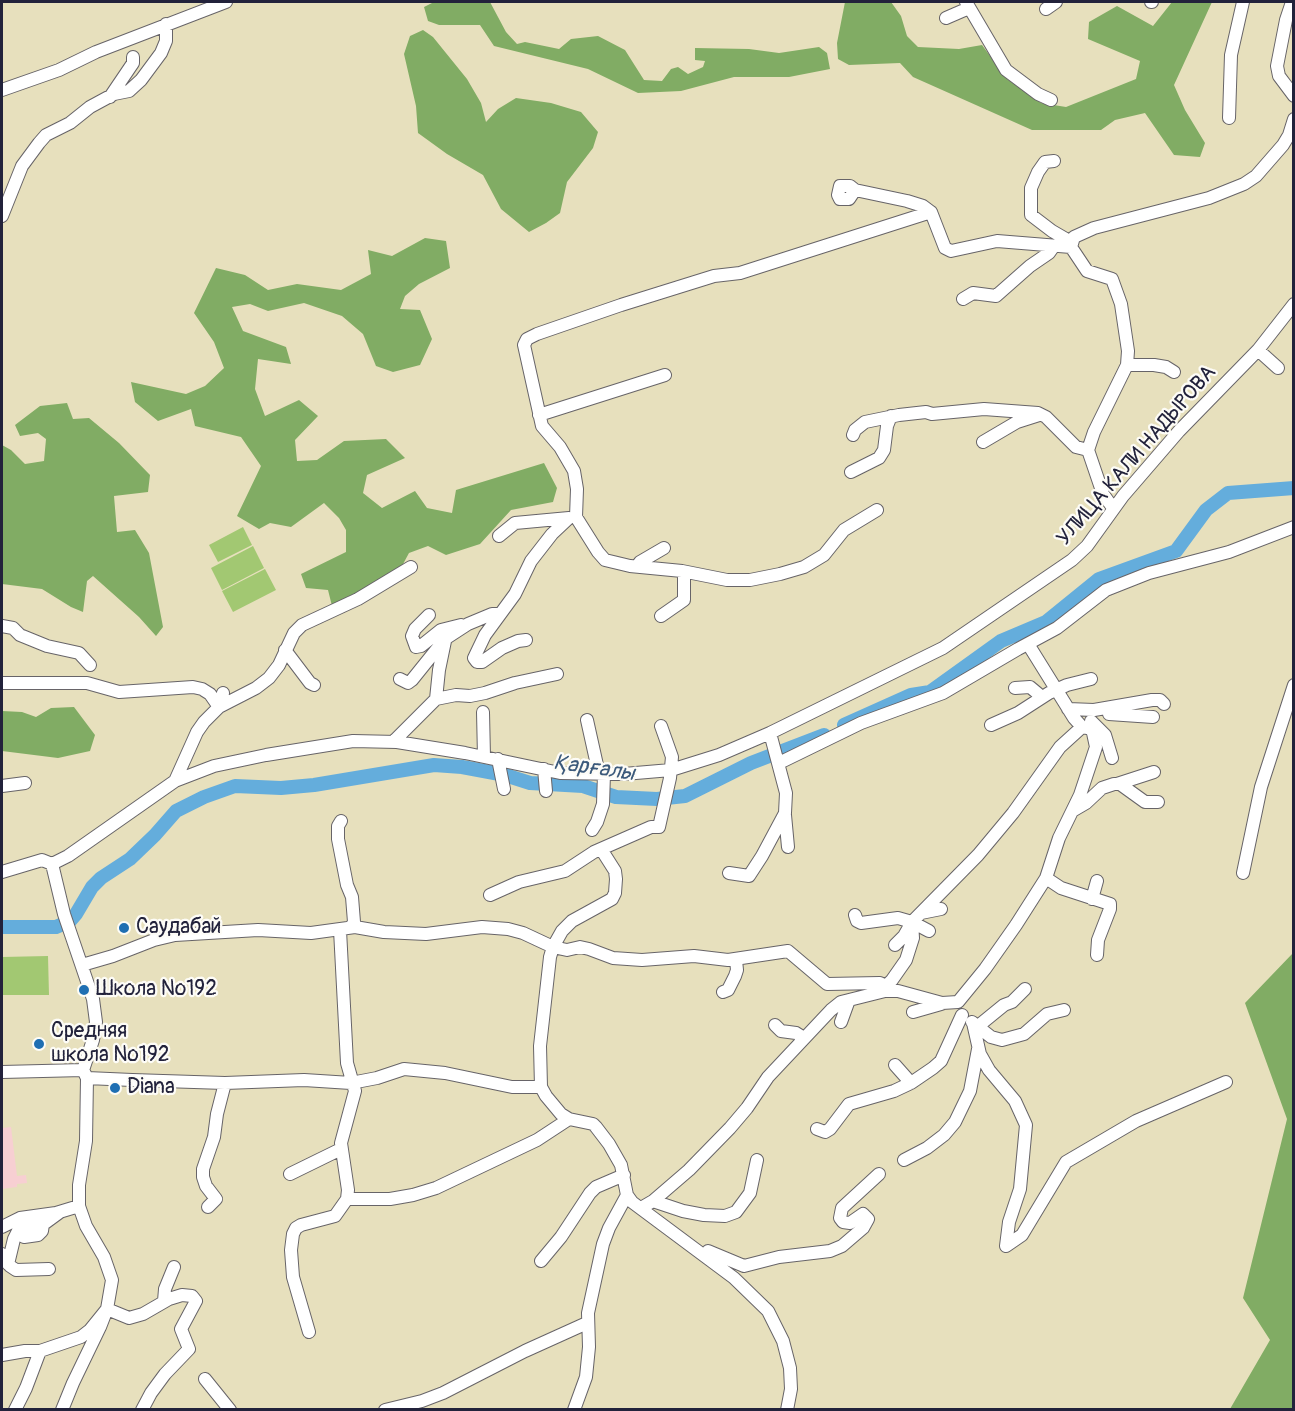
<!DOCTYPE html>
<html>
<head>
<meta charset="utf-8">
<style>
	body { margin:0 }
	#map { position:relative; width:1295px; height:1411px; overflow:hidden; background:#e7e0bd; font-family:Pangolin,sans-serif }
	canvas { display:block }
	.frame { position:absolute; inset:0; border:3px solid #22223b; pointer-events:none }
</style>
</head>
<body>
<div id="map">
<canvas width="1295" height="1411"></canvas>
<div class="frame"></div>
</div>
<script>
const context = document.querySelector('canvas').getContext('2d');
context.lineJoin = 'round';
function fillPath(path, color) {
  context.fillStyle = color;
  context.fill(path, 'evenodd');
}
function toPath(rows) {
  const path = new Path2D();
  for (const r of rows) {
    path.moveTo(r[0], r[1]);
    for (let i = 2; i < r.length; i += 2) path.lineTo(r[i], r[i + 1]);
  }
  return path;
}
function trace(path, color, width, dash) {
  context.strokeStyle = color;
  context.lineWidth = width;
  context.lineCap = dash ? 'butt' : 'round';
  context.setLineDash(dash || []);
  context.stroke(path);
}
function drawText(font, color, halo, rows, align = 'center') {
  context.font = font + ' Pangolin,sans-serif';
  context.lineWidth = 4.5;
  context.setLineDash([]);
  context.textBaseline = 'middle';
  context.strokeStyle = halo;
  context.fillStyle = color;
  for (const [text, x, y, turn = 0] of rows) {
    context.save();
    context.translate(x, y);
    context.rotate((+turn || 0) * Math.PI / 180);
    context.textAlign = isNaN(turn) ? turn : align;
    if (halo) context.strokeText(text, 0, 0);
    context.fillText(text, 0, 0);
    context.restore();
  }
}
fillPath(toPath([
	[11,1127,17,1176,26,1175,27,1183,17,1184,17,1187,2,1189,2,1128]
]), '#f7cfd2');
fillPath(toPath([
	[243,527,252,545,218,562,209,545],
	[253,546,264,568,222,590,211,568],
	[265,569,276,590,233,612,222,591],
	[48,956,49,995,2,995,2,957]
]), '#a2c872');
fillPath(toPath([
	[434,2,490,2,506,32,517,44,525,42,559,49,571,39,598,36,625,50,644,80,662,81,671,69,678,67,688,74,703,67,705,61,695,60,695,48,749,49,779,53,819,47,827,53,830,69,789,77,734,77,681,91,638,93,588,69,494,46,480,25,439,25,428,21,424,7],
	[845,2,891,2,901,16,907,36,918,47,959,49,982,45,1007,79,1041,103,1066,107,1136,79,1140,61,1088,39,1089,22,1117,6,1153,26,1172,2,1212,2,1174,85,1185,110,1205,143,1200,157,1174,155,1145,113,1115,120,1101,130,1032,130,913,77,900,63,849,65,838,59,837,43],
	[423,30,433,37,467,79,481,103,486,122,498,109,516,98,551,103,581,112,598,132,593,148,567,182,560,213,546,223,529,232,501,209,483,175,447,154,418,133,416,106,404,54,410,36],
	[425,238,446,241,450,268,419,284,405,296,400,309,420,310,432,339,420,365,393,372,376,366,363,334,342,316,304,303,268,311,250,304,232,307,243,331,286,347,291,364,258,359,255,389,265,416,299,400,318,416,295,440,297,461,317,460,344,441,386,439,405,458,367,475,363,493,382,508,415,491,427,508,452,513,456,490,544,463,557,488,553,502,511,510,480,544,446,555,428,546,409,553,396,577,333,610,328,590,306,588,301,574,346,552,346,530,339,518,324,503,291,527,270,523,259,529,237,516,261,466,241,437,195,426,191,409,158,421,135,402,131,382,186,394,205,386,224,368,214,342,194,313,216,268,245,275,268,290,297,284,341,290,371,274,368,250,392,256],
	[67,403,73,419,89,418,119,443,150,475,148,492,114,496,117,532,135,530,149,553,163,627,156,636,139,617,93,576,87,581,83,612,71,607,42,589,2,584,2,445,11,450,25,464,44,461,46,439,38,433,20,436,15,425,40,406],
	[74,707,95,735,90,751,58,758,2,751,2,711,22,712,36,717,51,708],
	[1293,953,1293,1409,1230,1409,1270,1340,1243,1298,1287,1119,1245,1003]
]), '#81ac64');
trace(toPath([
	[844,725,911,695,930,692,1001,641,1046,622,1099,579,1176,551,1206,510,1228,493,1294,488],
	[2,927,56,927,70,921,76,914,92,887,101,878,130,859,155,835,176,811,204,797,235,786,281,788,314,785,434,765,462,767,505,775,530,783,583,786,616,797,657,799,685,796,751,763,824,735]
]), '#64addc', 14);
const minor = toPath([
	[966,2,1006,70,1038,94,1051,100],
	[1151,2,1152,2],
	[1292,2,1286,20,1277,66,1279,76,1294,96],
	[1046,9,1056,2],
	[946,18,969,8],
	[2,90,59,70,96,52,226,2],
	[110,97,133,63,133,57],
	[1229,118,1231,55,1243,2],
	[1054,161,1045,162,1038,172,1031,188,1031,215,1052,231,1071,242],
	[855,190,849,199,840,199,838,195,840,186,850,186,855,190,907,201,923,206,931,212],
	[931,212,945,248,951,251,997,241,1071,247],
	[2,216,22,166,39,143,46,135,70,123,90,107,114,94,129,91,141,80,161,53,166,41,166,24],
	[963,299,973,293,996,296,1030,266,1049,253,1054,246],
	[1258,350,1278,368],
	[1127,365,1154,365,1166,367,1174,372],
	[539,415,665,375],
	[853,435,855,430,865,422,899,415,926,412,932,414,984,409,1038,413,1046,417,1076,447,1088,450,1103,494,1113,508],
	[983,442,1017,422,1039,415],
	[1088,450,1094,432,1127,365,1128,351,1121,304,1112,279,1087,271,1071,247,1074,237,1094,228,1209,198,1244,184,1256,176,1283,145,1289,135,1294,119],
	[851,472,879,458,884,450,887,426,891,416],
	[877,510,844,530,824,555,804,567,780,574,750,580,727,580,682,571,630,566,605,560,598,552,576,517,577,489,574,471,560,447,542,426,524,345,527,339,537,334,621,305,714,276,740,273,931,212],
	[499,536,515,523,569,518],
	[637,566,640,562,664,548],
	[429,615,415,629,412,636,416,647,421,646,441,630,461,625],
	[661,616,684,600,684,572],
	[2,626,13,628,20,635,47,646,79,653,90,665],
	[526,640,518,641,502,648,482,662,477,662,474,658,485,635,515,594,531,561,552,534,569,518],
	[285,650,310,683,314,685],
	[400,679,408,683,412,680,445,639,468,624,492,614,500,614],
	[2,683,87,683,119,692,193,687,202,689,210,694,219,707,204,722,197,732,175,781],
	[1015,688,1030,687,1042,697],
	[436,699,439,670,445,641],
	[219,707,256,688,269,678,279,665,294,633,302,625,358,599,411,567],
	[219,707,223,693],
	[1068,709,1094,710,1152,700,1160,700,1164,704],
	[483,712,484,757],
	[1109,714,1153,717],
	[587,720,599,774],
	[1091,721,1105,735,1112,758],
	[991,725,1018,713,1049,693,1067,685,1091,679],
	[393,742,436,699,456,695,470,696,485,693,515,683,557,674],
	[498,759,504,789],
	[779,763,861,723,943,693,1018,649,1057,628,1106,590,1149,573,1229,552,1294,527],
	[544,769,546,791],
	[1117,784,1154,772],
	[2,786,25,783],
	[1074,810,1086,803,1102,788,1114,784,1120,784,1145,802,1158,802],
	[785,815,788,847],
	[341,821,338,826,338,839,347,885,352,897,354,922,351,927],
	[592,830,597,822,603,804,604,774],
	[601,849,615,871,616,879,615,893,612,899,572,921,562,931,553,947,550,957,540,1046,541,1087,546,1096,561,1114,569,1119,593,1124,596,1127,609,1144,621,1165,627,1195,632,1202,734,1278,768,1311,783,1341,790,1368,791,1389,787,1410],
	[52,864,68,856,175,781,214,766,266,755,353,741,397,742,465,753,560,773,624,774,671,770,719,755,770,733,943,648,1072,560,1087,546,1123,496,1179,431,1258,350,1294,304],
	[52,864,64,914,93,999,96,1022,93,1040,83,1070],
	[2,872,42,860,52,864],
	[729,873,749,876,762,856,785,813,786,793,770,733],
	[1243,873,1261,787,1294,685],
	[1046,878,1061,888,1110,904,1110,909,1098,940,1097,955],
	[490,895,519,882,565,871,594,852,651,827,659,827,670,778,672,757,661,726],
	[1092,899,1097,881],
	[921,913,941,909],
	[855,915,857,921,861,923,898,918,912,922,913,938,906,960,892,980,886,986],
	[912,922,929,931],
	[895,945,904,936,912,922,978,855,1013,813,1060,747,1082,727],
	[82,965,113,956,154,940,175,935,258,930,311,933,355,927,384,932,426,934,482,927,508,929,523,933,553,947,567,950,580,947,589,949,613,958,642,960,694,956,728,960,788,951,827,984,880,983,886,986,885,991],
	[723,992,728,990,735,976,737,970,736,960],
	[913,1012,941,1004],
	[841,1022,849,1000],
	[972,1022,991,1037,1002,1040,1024,1034,1047,1014,1064,1010],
	[973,1023,980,1054,989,1070,1015,1101,1026,1125,1020,1189,1009,1222,1006,1246],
	[775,1025,781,1031,796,1033,804,1038],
	[977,1027,1004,1005,1012,1002,1025,989],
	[895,1065,911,1083],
	[83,1070,87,1078,132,1080,225,1083,304,1080,351,1083,377,1078,404,1069,445,1073,512,1087,541,1087],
	[2,1072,83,1070],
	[817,1129,825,1132,830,1129,849,1104,894,1091,911,1083,933,1068,941,1061,962,1015],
	[904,1160,927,1148,944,1135,955,1122,970,1091,978,1049],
	[290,1174,341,1149],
	[347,1199,390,1199,413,1195,436,1188,537,1140,569,1119],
	[653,1201,683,1211,704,1215,725,1216,736,1212,750,1193,757,1160],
	[208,1207,216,1199,206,1186,203,1177,203,1169,214,1137,217,1114,225,1083],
	[641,1208,653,1201,689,1170,730,1128,747,1108,768,1077,831,1010,841,1002,885,991,898,991,942,1003,958,1002,985,969,1016,925,1046,878,1059,838,1080,795,1096,747,1093,733,1091,729,1082,727,1074,718,1028,644],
	[2,1227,20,1218,56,1213,79,1206],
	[17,1233,24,1237,38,1235,42,1231,43,1224],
	[1006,1246,1022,1235,1066,1162,1136,1121,1226,1082],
	[708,1251,744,1266,779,1257,830,1251,842,1246,863,1228,868,1219,863,1214,850,1223,843,1222,840,1218,842,1208,879,1174],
	[2,1254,10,1266,16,1270,49,1269],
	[541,1261,561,1237,590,1193,596,1187,624,1175],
	[8,1264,14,1239,18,1231,45,1223,60,1212],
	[164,1301,165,1289,174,1267],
	[309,1332,293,1277,291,1250,293,1234,296,1228,301,1225,335,1216,347,1199,348,1190,341,1143,355,1091,347,1063,340,930],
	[2,1355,25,1351,40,1351],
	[205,1379,230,1410],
	[15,1410,26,1388,40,1351,81,1337,90,1330,107,1309,129,1318,143,1314,169,1299,182,1295,192,1296,196,1301,181,1329,189,1349,165,1374,151,1393,142,1410],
	[62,1410,73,1383,100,1327,107,1309,112,1280,104,1257,86,1226,79,1206,79,1185,86,1141,87,1078],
	[385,1410,422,1401,443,1393,525,1351,587,1323],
	[574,1410,586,1377,589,1347,588,1313,603,1244,609,1228,627,1195]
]);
trace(minor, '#676468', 14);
trace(minor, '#fff', 12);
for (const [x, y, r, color] of [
	[124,928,6,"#1f6fb2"],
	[84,990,6,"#1f6fb2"],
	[39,1044,6,"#1f6fb2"],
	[115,1088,6,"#1f6fb2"]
]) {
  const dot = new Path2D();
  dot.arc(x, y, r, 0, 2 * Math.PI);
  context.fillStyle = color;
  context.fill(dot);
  trace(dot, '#fdfcf7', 2);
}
drawText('21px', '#22223b', '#fdfcf7', [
	["УЛИЦА КАЛИ НАДЫРОВА",1137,456,-49]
]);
drawText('21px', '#22223b', '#fdfcf7', [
	["Саудабай",136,928],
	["Школа №192",96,990],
	["Средняя",51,1032],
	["школа №192",51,1056],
	["Diana",127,1088]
], 'left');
drawText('italic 22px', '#3c5a7b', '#fdfcf7', [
	["Қарғалы",594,769,8]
]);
</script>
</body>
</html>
